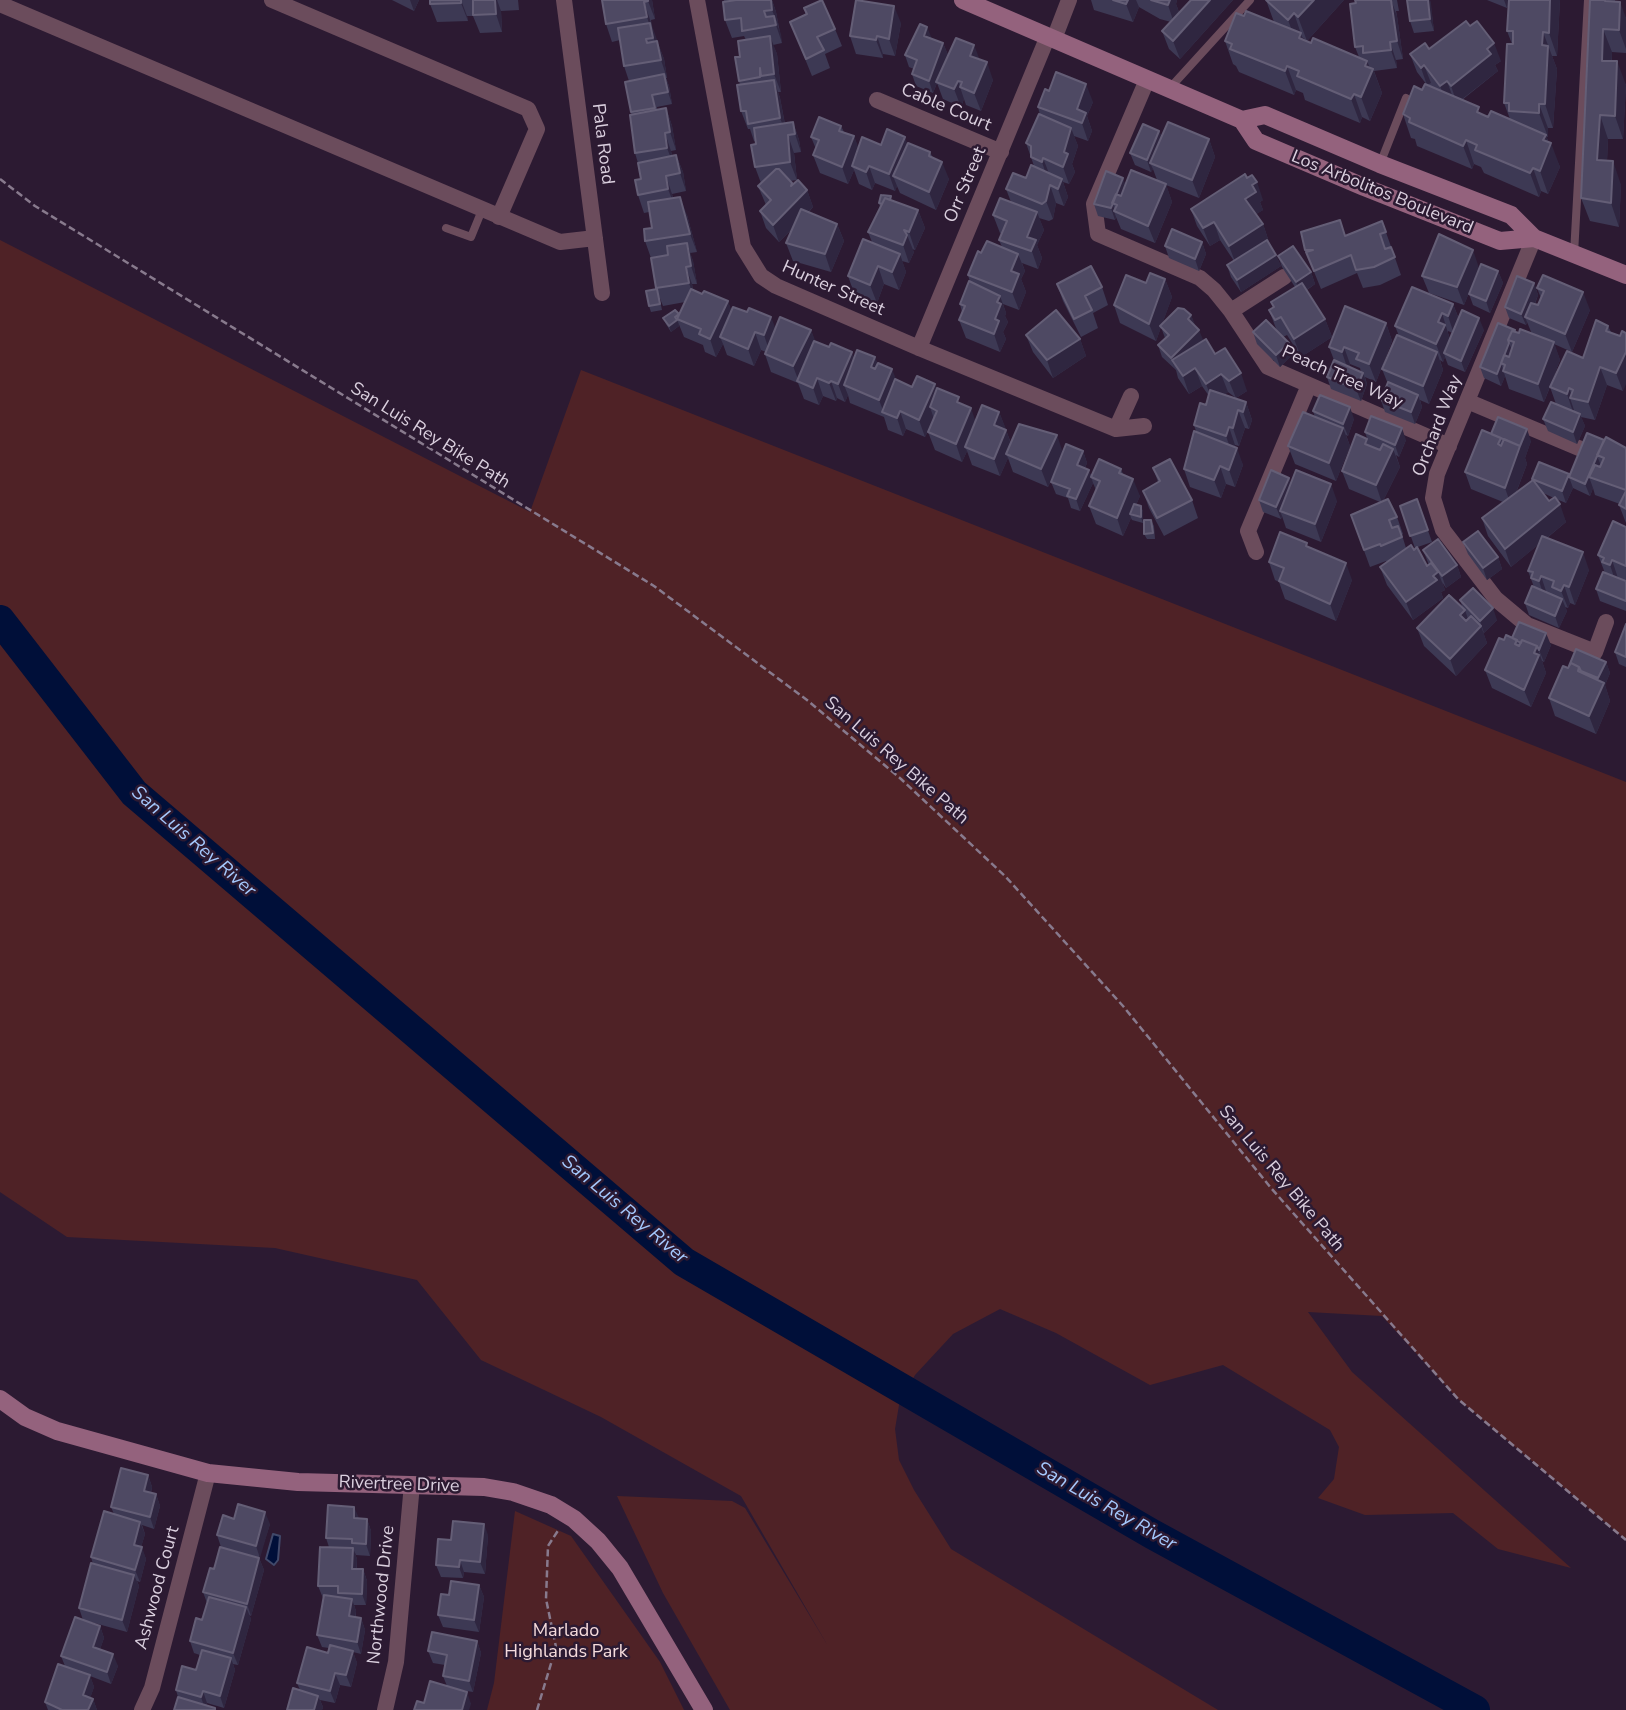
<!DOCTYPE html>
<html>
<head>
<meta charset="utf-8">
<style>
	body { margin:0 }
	canvas { display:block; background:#2c1a32 }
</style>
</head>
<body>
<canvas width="1626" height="1710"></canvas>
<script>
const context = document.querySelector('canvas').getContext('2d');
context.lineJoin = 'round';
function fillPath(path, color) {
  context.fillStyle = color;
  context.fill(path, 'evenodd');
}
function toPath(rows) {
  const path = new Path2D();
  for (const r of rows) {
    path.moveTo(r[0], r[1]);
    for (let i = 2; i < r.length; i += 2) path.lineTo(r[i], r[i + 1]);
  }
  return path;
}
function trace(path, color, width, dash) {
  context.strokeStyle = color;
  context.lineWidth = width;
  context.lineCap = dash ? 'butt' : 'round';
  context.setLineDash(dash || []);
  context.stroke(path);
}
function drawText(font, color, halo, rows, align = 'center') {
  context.font = font + ' "Nunito Sans",sans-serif';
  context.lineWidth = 5;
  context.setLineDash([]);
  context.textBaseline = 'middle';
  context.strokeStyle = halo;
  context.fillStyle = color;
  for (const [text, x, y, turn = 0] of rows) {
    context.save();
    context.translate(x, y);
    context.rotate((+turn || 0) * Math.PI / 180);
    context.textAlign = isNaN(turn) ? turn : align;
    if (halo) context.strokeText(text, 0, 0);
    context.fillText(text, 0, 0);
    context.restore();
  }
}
fillPath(toPath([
	[0,240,530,512,581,370,1626,782,1626,1540,1458,1399,1382,1316,1308,1312,1352,1372,1571,1568,1498,1549,1453,1513,1365,1515,1318,1498,1334,1479,1339,1447,1330,1430,1223,1365,1150,1385,1056,1333,1000,1309,953,1334,915,1375,899,1405,895,1429,899,1460,914,1490,951,1549,1218,1710,730,1710,663,1593,617,1496,732,1501,745,1508,828,1646,741,1496,601,1417,481,1360,417,1280,275,1248,67,1237,0,1192],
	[515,1511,571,1536,660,1662,684,1710,487,1710,494,1683]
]), '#4f2226');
const water = toPath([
	[273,1534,280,1536,278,1560,274,1565,266,1559,273,1534]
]);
fillPath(water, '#000f39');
trace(water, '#41496a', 2);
trace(toPath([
	[0,620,134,793,684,1262,1152,1534,1475,1710]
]), '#000f39', 30);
trace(toPath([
	[0,179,35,206,654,586,807,700,901,779,1005,876,1123,1006,1271,1188,1458,1399,1626,1540],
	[537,1710,556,1647,546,1599,548,1546,559,1529]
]), '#887a8d', 2.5, [7, 3.5]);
trace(toPath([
	[1169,89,1250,0],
	[1380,164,1406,98],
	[446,228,471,237,482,210],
	[1574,254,1588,0]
]), '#6b4c5c', 8);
trace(toPath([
	[272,0,528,109,537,129,499,217],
	[564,0,602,293],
	[697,0,743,247,761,276,776,286,919,348,1116,429,1144,426],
	[0,4,560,242,595,238],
	[1054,39,1069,0],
	[1147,80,1094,204,1098,234,1200,278,1214,290,1231,311,1268,367,1449,446],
	[877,100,1001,152],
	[1534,238,1437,474,1433,498,1443,530,1496,599,1527,625,1595,652,1606,622],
	[1231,311,1284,277],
	[919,348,1048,36],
	[1467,401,1581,449],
	[1116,429,1131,396],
	[1256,552,1248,531,1309,385],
	[142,1710,152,1688,208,1473],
	[385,1710,396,1662,412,1484]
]), '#6b4c5c', 16);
trace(toPath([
	[963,0,1242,120,1256,141,1364,187,1500,241,1534,238],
	[1242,120,1265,115,1380,164,1511,215,1534,238,1626,275],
	[0,1399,25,1417,57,1431,208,1473,298,1482,484,1487,513,1492,551,1505,574,1519,598,1541,620,1568,704,1710]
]), '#94627d', 18);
fillPath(toPath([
	[392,0,419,0,414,11],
	[430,0,518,0,519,10,501,11,502,32,480,33,473,16,467,16,468,21,437,22,430,4],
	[602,0,652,0,655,19,651,20,652,28,664,59,667,78,666,78,669,86,672,104,657,107,657,110,666,108,672,126,676,150,671,151,672,156,676,155,683,172,686,191,672,194,673,198,687,215,697,252,690,253,693,261,697,284,692,284,693,290,702,294,728,301,731,311,775,328,811,330,815,342,854,358,875,357,877,364,896,380,912,387,937,389,961,404,976,421,999,412,1011,443,1063,452,1083,451,1087,463,1085,468,1092,476,1121,469,1123,474,1140,496,1136,505,1141,506,1143,512,1143,523,1132,520,1131,518,1123,536,1096,524,1089,506,1096,490,1093,483,1080,511,1071,508,1068,498,1056,494,1051,482,1059,463,1048,487,1013,472,1008,458,1000,476,972,465,967,451,962,462,935,450,928,432,934,419,925,437,906,429,903,436,888,430,884,417,850,403,848,395,845,402,837,398,836,401,823,396,819,405,804,399,798,383,771,372,765,354,766,352,761,350,754,366,727,355,723,344,716,357,705,352,703,345,684,337,678,322,679,326,671,332,666,324,663,318,679,315,685,302,663,306,659,296,662,310,651,312,649,306,657,289,651,258,645,241,652,228,649,212,644,213,638,195,641,179,638,163,635,153,631,112,629,81,624,66,620,40,612,42,606,24],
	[724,0,772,0,776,12,782,43,773,45,777,54,781,92,778,92,780,98,785,124,793,122,799,140,801,152,794,153,797,180,790,181,793,185,807,190,813,207,809,212,837,224,844,241,831,272,793,261,786,243,793,228,779,242,766,228,760,211,766,205,758,186,761,183,755,167,756,141,754,141,750,129,748,129,741,111,740,85,739,81,740,57,746,40,744,36,732,38,725,20],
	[1091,0,1177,0,1176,4,1179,12,1178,14,1191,0,1233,0,1180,59,1169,49,1162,31,1171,22,1160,19,1139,7,1133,22,1094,10],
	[1266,0,1344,0,1307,41,1302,37,1304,40,1311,43,1359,57,1355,47,1355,0,1397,0,1399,11,1396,11,1397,16,1403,59,1396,60,1397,68,1374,71,1382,93,1370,121,1362,117,1360,123,1305,100,1303,93,1296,90,1294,95,1239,72,1236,66,1233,64,1225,41,1244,16,1274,22],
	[1407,0,1430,0,1434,31,1414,33,1410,21],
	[1487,0,1560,0,1557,56,1552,56,1557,69,1553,128,1548,128,1548,137,1546,136,1560,167,1548,194,1541,191,1539,197,1484,173,1481,167,1474,164,1472,169,1417,146,1415,139,1411,138,1403,114,1427,85,1417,72,1410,54,1429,49,1501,61,1495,65,1498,71,1462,100,1482,114,1488,117,1510,119,1504,103,1512,44,1507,31,1509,3,1507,8],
	[1590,0,1615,0,1615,2,1626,18,1626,53,1612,52,1612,61,1626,85,1623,139,1608,139,1607,161,1621,185,1619,227,1590,221,1581,198],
	[804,8,835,29,842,46,825,54,830,68,812,76,790,22,806,15],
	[901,23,895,56,883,54,883,58,856,54,850,36],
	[932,39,943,43,948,55,942,70,979,59,993,80,981,111,966,105,964,99,961,107,943,99,937,83,933,93,916,86,912,74,914,69,909,67,905,55],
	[1093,102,1087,116,1092,131,1088,141,1074,136,1078,146,1072,164,1075,172,1069,184,1063,182,1068,197,1064,206,1056,203,1053,219,1049,221,1039,218,1044,230,1037,245,1042,258,1038,269,1022,263,1025,271,1021,279,1026,292,1019,310,1003,304,1006,313,1005,316,1008,322,1003,332,1006,339,1000,352,966,338,959,320,962,312,960,304,970,282,968,275,981,253,1002,247,999,240,1002,234,1000,233,993,215,1011,202,1006,189,1026,178,1034,166,1026,143,1040,115,1038,107],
	[841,126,844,132,854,136,858,148,881,145,907,145,930,152,933,158,949,179,936,210,900,193,897,186,895,191,875,183,872,190,859,184,854,170,848,184,820,173,813,155,816,149,811,137],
	[1159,131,1161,136,1209,139,1215,157,1199,198,1166,185,1172,202,1155,243,1121,229,1116,217,1115,220,1098,216,1094,204,1123,178,1125,185,1157,180,1153,169,1151,172,1135,165,1130,153],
	[1263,200,1260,202,1263,210,1256,214,1263,224,1269,242,1281,266,1241,292,1231,277,1227,265,1234,261,1220,240,1210,246,1197,226,1191,209],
	[892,201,918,210,925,228,915,250,912,249,914,252,909,263,902,261,906,272,899,290,884,284,877,303,854,293,848,276,872,242,868,232,880,207,879,203],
	[1340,220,1345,236,1382,221,1401,275,1380,285,1363,288,1357,273,1321,289,1306,252,1301,232],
	[1202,242,1206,254,1199,271,1169,258,1165,246],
	[1278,256,1311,272,1315,284,1307,290,1325,319,1332,337,1301,357,1287,335,1283,337,1289,343,1293,354,1280,367,1257,344,1253,332,1277,331,1269,310,1273,308,1271,302,1295,287,1282,267],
	[1479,268,1464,305,1429,293,1422,276],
	[1498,271,1503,283,1490,313,1473,305,1469,294],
	[1165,279,1172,297,1162,324,1191,315,1195,326,1203,341,1247,391,1236,398,1228,392,1224,395,1246,402,1252,420,1249,429,1245,428,1239,446,1235,445,1234,447,1243,465,1235,487,1226,484,1221,498,1190,487,1184,469,1196,431,1194,425,1206,405,1209,396,1202,386,1189,394,1178,378,1176,370,1162,357,1158,345,1165,338,1161,327,1156,341,1120,323,1114,305,1146,283],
	[1534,283,1538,295,1535,304,1538,305,1541,298,1537,288,1590,310,1572,352,1554,344,1560,360,1550,386,1583,358,1608,326,1611,332,1623,391,1607,385,1595,420,1581,417,1585,426,1577,444,1548,431,1543,419,1556,404,1550,387,1544,402,1509,389,1505,376,1501,386,1484,378,1480,367,1515,330,1515,332,1519,333,1532,334,1527,322,1526,325,1509,318,1505,307],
	[1057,284,1102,287,1108,305,1093,313,1098,328,1081,337,1063,301],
	[1453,304,1459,319,1484,330,1465,372,1448,365,1445,357,1443,362,1440,360,1443,370,1429,404,1420,400,1422,407,1415,424,1385,412,1381,400,1388,384,1382,369,1399,336,1395,326],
	[1448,331,1453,333,1450,339,1448,333],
	[1386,323,1392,341,1376,382,1365,377,1367,384,1361,401,1331,389,1327,377,1334,360,1329,347],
	[1350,364,1360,368,1361,372,1349,367],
	[1026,335,1080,339,1086,356,1053,378,1033,352],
	[1313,411,1354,419,1348,436,1346,435,1350,446,1336,481,1295,464,1288,446,1315,417],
	[1365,432,1406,440,1399,457,1396,455,1400,467,1383,501,1397,517,1403,534,1402,535,1406,548,1427,566,1429,565,1423,550,1457,565,1461,577,1446,588,1442,582,1445,590,1441,592,1443,598,1413,620,1387,585,1380,567,1387,562,1386,561,1370,567,1351,515,1380,502,1349,489,1342,471,1367,438],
	[1587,433,1626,448,1626,523,1619,505,1620,504,1595,495,1593,488,1590,496,1573,488,1566,503,1556,499,1566,522,1547,538,1589,570,1575,605,1570,603,1568,608,1565,607,1567,611,1559,628,1529,615,1525,603,1534,587,1528,571,1539,544,1511,567,1488,536,1482,518,1503,502,1471,489,1465,472,1491,434,1531,441,1525,458,1527,464,1516,493,1532,480,1532,479,1570,475],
	[1543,493,1554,498,1549,501],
	[1153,468,1192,500,1198,518,1164,536,1149,508,1143,491,1158,482],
	[1289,478,1291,484,1337,501,1321,542,1286,528,1282,516,1281,519,1263,512,1259,500],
	[1417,499,1432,542,1415,548,1400,506],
	[1151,520,1154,526,1155,539,1147,539,1144,534],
	[1626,527,1626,611,1600,601,1596,589,1605,573,1598,555],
	[1463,542,1498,557,1502,569,1487,580,1468,554],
	[1308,547,1352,580,1336,621,1285,599,1279,582,1275,580,1269,562],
	[1460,600,1497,620,1484,633,1483,632,1487,643,1456,676,1424,646,1417,628,1463,609],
	[1626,624,1626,667,1619,664,1615,652],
	[1512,638,1551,645,1544,662,1542,661,1546,673,1531,707,1492,688,1485,670,1504,640],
	[1606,662,1610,673,1605,685,1610,701,1596,734,1555,716,1549,698,1568,668],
	[148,1475,152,1487,151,1493,156,1494,160,1506,154,1529,142,1525,145,1534,141,1547,146,1559,140,1582,137,1581,139,1586,127,1632,87,1621,100,1626,104,1638,100,1649,118,1666,111,1684,90,1676,94,1687,90,1698,93,1699,97,1710,48,1710,45,1702,65,1666,61,1656,83,1620,79,1608,93,1564,91,1557,114,1514,111,1507],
	[234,1519,270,1524,259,1558,264,1570,251,1616,249,1615,251,1619,238,1665,233,1664,235,1670,224,1708,207,1703,206,1706,215,1708,216,1710,174,1710,178,1697,176,1690,196,1670,200,1655,194,1653,190,1641,202,1620,207,1603,203,1592,214,1569,221,1547,217,1535],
	[359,1519,367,1519,371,1531,370,1556,356,1555,354,1551,357,1559,357,1569,363,1569,367,1581,366,1605,354,1605,356,1611,356,1617,361,1618,365,1630,361,1654,353,1652,357,1663,351,1687,340,1685,335,1703,320,1700,323,1707,322,1710,287,1710,300,1690,297,1683,328,1653,329,1648,322,1647,317,1635,323,1598,318,1586,329,1547,326,1538],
	[488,1535,485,1574,464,1572,463,1578,441,1577,436,1565,451,1540],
	[479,1585,484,1597,479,1632,443,1627,438,1615,449,1595],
	[477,1641,481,1653,473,1692,461,1690,471,1704,424,1703,447,1686,443,1676,445,1665,433,1663,428,1651]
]), '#3d3954');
fillPath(toPath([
	[410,0,419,0,414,11],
	[461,0,467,16,468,21,461,3],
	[495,0,497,0,501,11,502,32,496,14],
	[648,0,652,0,655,19,648,1],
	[771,0,772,0,776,12,779,27,772,10],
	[1128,0,1136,0,1139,7,1133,22,1126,4],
	[1170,0,1177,0,1176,4,1179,12,1174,23,1168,5],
	[1210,0,1233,0,1180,59,1173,41],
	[1314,0,1344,0,1307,41,1298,17],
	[1391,0,1397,16,1403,59,1397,41],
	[1428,0,1430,0,1431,4,1434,31,1430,19],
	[1504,0,1510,0,1507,8],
	[1550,0,1560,0,1557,56,1549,33],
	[644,2,657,40,659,55,647,17],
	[1620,2,1626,18,1626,49,1619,30],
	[894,6,901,23,895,56,889,39],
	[1294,13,1302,37,1310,57,1297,44,1288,20],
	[774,16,781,34,782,43,776,25],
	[927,27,932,39,924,36],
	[1603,29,1612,52,1611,84,1602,61],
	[1543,32,1557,69,1553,128,1545,104,1542,45],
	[770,36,777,54,781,92,774,74],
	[877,36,883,54,883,58,876,40],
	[657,41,664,59,667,78,661,60],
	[1390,42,1396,60,1397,68,1391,50],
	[943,43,948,55,933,93,929,81],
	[1494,43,1501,61,1495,65,1498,71,1457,103,1451,86,1487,49],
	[974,45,981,63,970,56],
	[1367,61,1372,73,1373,69,1382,93,1370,121,1361,97,1365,66],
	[1617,61,1626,85,1623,139,1615,116],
	[987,62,993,80,981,111,974,93],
	[1424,65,1431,83,1427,85,1421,68],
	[1287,66,1296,90,1294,95,1285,71],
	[664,74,669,86,672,104,668,92],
	[774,80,780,98,787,136,780,118],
	[958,81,964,99,961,107,954,89],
	[1447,81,1453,98,1447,104,1440,86],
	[1086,84,1093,102,1087,116,1092,131,1088,141,1077,109],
	[1354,94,1362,117,1360,123,1351,99],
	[1539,104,1548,128,1548,137,1539,113],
	[666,108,672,126,676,150,670,132],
	[1600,115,1608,139,1606,184,1597,160],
	[793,122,799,140,801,152,795,134],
	[1071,128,1078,146,1072,164,1075,172,1069,184,1063,167,1064,152],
	[1159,131,1164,142,1150,163,1153,169,1151,172,1147,160],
	[665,133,671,151,674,166,667,148],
	[788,135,794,153,797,180,790,162],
	[1546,135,1550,147,1551,143,1560,167,1548,194,1540,171,1543,140],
	[854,136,861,154,852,166,854,170,848,184,842,167],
	[905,137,911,155,893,176,897,186,895,191,889,174],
	[1209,139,1215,157,1199,198,1192,180],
	[1466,140,1474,164,1472,169,1463,146],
	[676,155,683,172,686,191,680,173],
	[1043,158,1050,176,1048,180,1042,162],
	[1613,161,1621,185,1619,227,1611,203],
	[942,162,949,179,936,210,929,192],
	[869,166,875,183,872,190,866,172],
	[1533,168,1541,191,1539,197,1530,173],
	[666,176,672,194,675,207,668,189],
	[1123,178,1127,190,1117,205,1113,203],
	[1062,179,1068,197,1064,206,1058,189],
	[1257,182,1263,200,1260,202,1263,210,1252,217,1245,199,1252,185],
	[792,183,798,199,807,190,813,207,779,242,773,225,791,186],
	[1166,184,1172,202,1155,243,1148,226],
	[1050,185,1056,203,1053,219,1046,201],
	[680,197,687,215,697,252,690,234],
	[1113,204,1115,212,1114,211,1116,217,1115,220,1111,208],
	[918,210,925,228,915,250,909,232],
	[1037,212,1044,230,1037,245,1042,258,1038,269,1027,237],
	[1214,222,1220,240,1210,246,1203,228],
	[837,224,844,241,831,272,825,254],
	[1263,224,1269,242,1236,264,1229,246],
	[907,235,914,252,909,263,903,245],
	[1202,242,1206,254,1199,271,1195,259],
	[687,243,693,261,697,284,691,266],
	[1473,250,1479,268,1464,305,1457,287],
	[900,254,906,272,899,290,892,272],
	[1018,254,1025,271,1021,279,1026,292,1019,310,1012,292,1011,271],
	[1276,255,1281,266,1241,292,1237,280],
	[878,266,884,284,877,303,870,285],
	[686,267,692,284,695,300,689,283],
	[1498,271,1503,283,1490,313,1486,301],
	[1311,272,1315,284,1300,294,1296,282],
	[1165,279,1172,297,1156,341,1149,324],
	[1534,283,1538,295,1529,318,1525,317,1527,322,1526,325,1521,314],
	[1583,292,1590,310,1572,352,1565,334],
	[1000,296,1006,313,1005,316,1008,322,1003,332,1006,339,1000,352,994,334,997,302],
	[728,301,734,319,720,337,723,344,716,357,710,339],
	[1453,304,1460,322,1454,334,1448,316],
	[1442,313,1451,343,1444,353,1445,357,1443,362,1436,344,1438,322],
	[679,314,677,319,679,326,671,332,669,326,675,317],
	[1191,315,1196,327,1188,319],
	[771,317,778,335,770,353,764,335],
	[1479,318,1484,330,1465,372,1461,361],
	[1325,319,1332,337,1301,357,1294,339],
	[1386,323,1392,341,1376,382,1369,364],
	[811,330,818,348,799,382,793,366],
	[1199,330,1204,342,1172,360,1175,370,1171,358],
	[755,332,761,350,754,366,748,349],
	[1080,339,1086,356,1053,378,1047,360],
	[1554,342,1560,360,1544,402,1538,384],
	[1289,343,1293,354,1280,367,1276,355],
	[1509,343,1514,355,1505,365,1501,363],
	[1344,347,1350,364,1348,370,1342,352],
	[852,352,858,370,844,385,848,395,845,402,838,384],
	[1437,352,1443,370,1429,404,1423,386],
	[1626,352,1626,384,1623,391,1616,373],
	[875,357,882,375,871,367],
	[1501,363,1505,376,1501,386,1497,374],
	[1600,367,1607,385,1595,420,1588,402],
	[1195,368,1202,386,1189,394,1183,376],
	[892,369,899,387,884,413,879,400],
	[1241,373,1247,391,1236,398,1229,381],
	[1363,373,1367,384,1361,401,1356,389],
	[1221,374,1228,392,1213,402,1206,384],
	[817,378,823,396,819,405,813,388],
	[831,381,837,398,836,401,829,383],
	[935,384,942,401,930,407,934,419,925,437,919,420],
	[1569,388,1573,399,1570,398,1574,410,1573,412,1567,394],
	[1418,395,1422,407,1415,424,1411,412],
	[1246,402,1252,420,1249,429,1243,412],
	[1350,407,1354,419,1348,436,1343,424],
	[971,408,977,426,965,447,967,451,962,462,956,444],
	[1238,410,1245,428,1239,446,1233,428],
	[900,411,906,429,903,436,897,418],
	[999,412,1006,429,994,425],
	[1580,414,1585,426,1577,444,1573,432],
	[1229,427,1235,445,1232,453,1226,436],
	[1343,428,1350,446,1336,481,1329,463],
	[1402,428,1406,440,1399,457,1395,445],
	[1527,429,1531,441,1525,458,1527,464,1511,505,1505,488],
	[1006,430,1012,447,1006,454,1008,458,1000,476,994,459],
	[1057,435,1063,453,1048,487,1041,469],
	[1237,448,1243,465,1235,487,1229,470],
	[1393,449,1400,467,1382,503,1376,485],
	[1083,451,1087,463,1081,477,1077,465],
	[1597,456,1602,468,1589,477,1593,488,1590,496,1585,484],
	[1220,466,1226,484,1221,498,1214,480],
	[1089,470,1093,483,1080,511,1076,499],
	[1569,474,1569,477,1573,488,1566,503,1562,491],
	[1289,478,1293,490,1280,511,1282,516,1281,519,1276,507],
	[1133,479,1140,496,1132,514,1130,514,1131,518,1123,536,1117,518],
	[1331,484,1337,501,1321,542,1315,524],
	[1560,504,1566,522,1511,567,1505,549],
	[1141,506,1143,512,1143,523,1141,517],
	[1583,552,1589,570,1575,605,1569,587],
	[1498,557,1502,569,1487,580,1483,568],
	[1612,560,1618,578,1616,583,1610,565],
	[1346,563,1352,580,1336,621,1330,604],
	[1457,565,1461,577,1446,588,1442,576],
	[1438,572,1445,590,1441,592,1443,598,1413,620,1406,602],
	[1541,576,1547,594,1545,599,1539,581],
	[1564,585,1570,603,1568,608,1561,591],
	[1562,599,1567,611,1559,628,1555,616],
	[1493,608,1497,620,1484,633,1480,621],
	[1465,610,1471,628,1460,615],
	[1481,626,1487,643,1456,676,1450,659],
	[1546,633,1551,645,1544,662,1539,650],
	[1537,646,1546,673,1531,707,1524,690,1534,653],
	[1606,662,1610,673,1605,685,1610,701,1596,734,1589,716,1602,688,1598,678],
	[148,1475,152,1487,148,1503,144,1491],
	[156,1494,160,1506,154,1529,150,1517],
	[354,1507,359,1518,354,1518],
	[265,1512,270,1524,260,1558,256,1546],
	[367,1519,371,1531,370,1556,366,1544],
	[140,1522,145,1534,138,1557,134,1545],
	[484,1524,488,1535,485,1574,480,1562],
	[142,1547,146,1559,140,1582,135,1570],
	[353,1548,357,1559,356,1581,352,1569],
	[259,1558,264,1570,251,1616,247,1604],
	[460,1560,464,1572,463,1578,459,1567],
	[363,1569,367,1581,366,1605,362,1594],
	[134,1575,139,1586,127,1632,122,1620],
	[479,1585,484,1597,479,1632,474,1620],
	[352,1599,356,1611,354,1628,349,1616],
	[246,1607,251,1619,238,1665,233,1653],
	[361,1618,365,1630,361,1654,357,1642],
	[100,1626,104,1638,97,1658,93,1647],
	[477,1641,481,1653,473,1692,469,1681],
	[353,1651,357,1663,351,1687,346,1675],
	[113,1654,118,1666,111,1684,107,1672],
	[231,1658,235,1670,224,1708,220,1696],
	[335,1673,340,1685,335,1703,330,1691],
	[90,1675,94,1687,87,1707,83,1695],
	[203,1691,207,1703,205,1709,201,1697],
	[467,1692,471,1704,469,1710,462,1710],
	[318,1696,323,1707,322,1710,314,1710],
	[93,1699,97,1710,88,1710]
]), '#2f2640');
const building = toPath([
	[430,0,461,0,461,3,430,4,430,0],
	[473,0,495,0,496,14,473,15,473,0],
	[602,0,648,0,648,1,644,2,647,17,606,24,602,0],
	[736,0,771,0,772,10,764,11,766,17,774,16,776,25,742,31,741,18,725,20,723,2,736,0],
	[822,0,835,29,817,37,824,50,806,59,790,22,807,14,804,8,822,0],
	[856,0,894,6,889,39,877,36,876,40,850,36,856,0],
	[1113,0,1128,0,1126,4,1113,0],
	[1151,0,1170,0,1168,5,1151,0],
	[1191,0,1210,0,1173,41,1162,31,1191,0],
	[1266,0,1314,0,1298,17,1294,13,1288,20,1266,0],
	[1355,0,1391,0,1397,41,1390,42,1391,50,1363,53,1363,46,1355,47,1350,4,1356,3,1355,0],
	[1407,0,1428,0,1430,19,1410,21,1407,0],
	[1509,0,1550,0,1549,33,1543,32,1542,45,1548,46,1545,104,1539,104,1539,113,1509,111,1509,103,1504,103,1507,44,1513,44,1513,31,1507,31,1509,0],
	[1590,0,1605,0,1605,1,1620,2,1619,30,1603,29,1602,61,1617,61,1615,116,1600,115,1597,160,1613,161,1611,203,1581,198,1590,0],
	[1246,11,1301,33,1299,38,1311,43,1313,38,1367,61,1365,66,1373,69,1361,97,1354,94,1351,99,1297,76,1299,71,1287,66,1285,71,1230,49,1232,44,1225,41,1236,13,1244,16,1246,11],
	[1466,21,1470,26,1477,21,1494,43,1487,49,1491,54,1451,86,1447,81,1440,86,1424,65,1421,68,1410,54,1425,43,1429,49,1466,21],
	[650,23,653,38,646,39,647,43,657,41,661,60,624,66,618,28,650,23],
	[920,24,927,27,924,36,943,43,929,81,912,74,917,60,905,55,920,24],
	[770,36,774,74,761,76,760,68,760,77,739,81,735,57,740,57,738,41,770,36],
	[956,38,974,45,970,56,987,62,974,93,960,87,962,82,958,81,954,89,936,82,956,38],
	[1056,72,1086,84,1077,109,1086,113,1082,123,1038,107,1045,89,1049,91,1056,72],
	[664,74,668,92,652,95,655,108,631,112,625,82,664,74],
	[774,80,780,118,748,124,746,111,741,111,737,85,774,80],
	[1425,84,1479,107,1477,112,1488,117,1491,111,1546,135,1543,140,1551,143,1540,171,1533,168,1530,173,1475,150,1477,145,1466,140,1463,146,1409,122,1410,118,1403,114,1414,86,1422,90,1425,84],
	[666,108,670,132,665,133,667,148,635,153,630,115,666,108],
	[1039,114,1071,128,1064,152,1068,154,1063,167,1043,158,1042,162,1031,157,1031,146,1026,143,1039,114],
	[819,117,841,126,839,131,854,136,842,167,813,155,819,140,811,137,819,117],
	[793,122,795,134,788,135,790,162,755,167,751,145,756,144,754,128,793,122],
	[1168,122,1209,139,1192,180,1150,163,1168,122],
	[1143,124,1159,131,1147,160,1130,153,1143,124],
	[887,129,905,137,889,174,869,166,866,172,852,166,862,137,881,145,887,129],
	[908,143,930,152,929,156,942,162,929,192,893,176,908,143],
	[676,155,680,173,666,176,668,189,638,195,635,180,641,179,638,163,676,155],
	[1031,165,1062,179,1058,189,1050,185,1046,201,1042,204,1006,189,1013,173,1026,178,1031,165],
	[776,169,779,169,792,183,791,186,798,180,807,190,773,225,760,211,771,200,758,186,776,169],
	[1131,170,1166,184,1148,226,1114,211,1117,205,1112,203,1116,194,1121,196,1131,170],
	[1106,171,1123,178,1111,208,1094,204,1106,171],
	[1245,174,1247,178,1252,175,1257,182,1252,185,1256,192,1245,199,1263,224,1229,246,1214,222,1203,228,1191,209,1245,174],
	[881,195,891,196,890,200,885,198,882,204,879,203,881,195],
	[680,197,690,234,645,241,644,229,652,228,648,202,680,197],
	[885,198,918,210,909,232,904,230,907,235,903,245,868,232,885,198],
	[1000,198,1037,212,1027,237,1036,240,1031,251,999,240,1007,221,993,215,1000,198],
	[801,209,837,224,825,254,786,243,801,209],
	[1340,220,1345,236,1382,221,1386,232,1380,234,1385,249,1391,247,1395,257,1374,267,1356,270,1351,255,1314,271,1306,252,1313,250,1305,250,1301,232,1340,220],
	[1172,229,1202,242,1195,259,1165,246,1172,229],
	[1439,234,1473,250,1457,287,1422,276,1439,234],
	[863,239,900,254,892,272,878,266,870,285,848,276,863,239],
	[1267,240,1276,255,1237,280,1227,265,1267,240],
	[987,241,1018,254,1011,271,1019,274,1012,292,968,275,978,251,981,253,987,241],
	[687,243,691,266,686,267,689,283,656,288,651,258,668,255,667,246,687,243],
	[1293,246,1311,272,1296,282,1278,256,1293,246],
	[1481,264,1498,271,1486,301,1469,294,1481,264],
	[1091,266,1102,287,1085,296,1092,310,1074,319,1057,284,1091,266],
	[1150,273,1165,279,1149,324,1114,305,1126,275,1146,283,1150,273],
	[1543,275,1583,292,1565,334,1525,317,1531,303,1538,305,1544,291,1537,288,1543,275],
	[1517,276,1534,283,1521,314,1505,307,1517,276],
	[969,281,1000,296,997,302,1001,304,995,319,999,321,994,334,959,320,965,306,960,304,969,281],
	[1302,283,1325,319,1294,339,1281,317,1275,320,1269,310,1274,307,1271,302,1302,283],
	[1412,287,1453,304,1448,316,1442,313,1438,322,1445,325,1436,344,1395,326,1412,287],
	[657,289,660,304,649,306,646,291,657,289],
	[691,289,702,294,704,291,728,301,710,339,699,334,701,329,677,319,691,289],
	[1345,306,1386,323,1369,364,1356,359,1359,353,1344,347,1342,352,1329,347,1345,306],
	[733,307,747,312,749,308,771,317,764,335,755,332,748,349,720,337,733,307],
	[1178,308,1184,309,1191,315,1188,319,1199,330,1171,358,1158,345,1169,335,1160,326,1178,308],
	[675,310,679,314,675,317,677,320,669,326,663,318,675,310],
	[1056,310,1080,339,1047,360,1026,335,1056,310],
	[1462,310,1479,318,1461,361,1444,353,1462,310],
	[780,317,811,330,793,366,765,354,780,317],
	[1266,320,1289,343,1276,355,1253,332,1266,320],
	[1596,320,1608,326,1606,331,1620,336,1622,331,1626,333,1626,352,1616,373,1600,367,1588,402,1570,398,1573,390,1569,388,1567,394,1550,387,1567,351,1583,358,1596,320],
	[1498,323,1515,330,1514,331,1512,331,1508,340,1509,343,1497,374,1480,367,1498,323],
	[1520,329,1554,342,1538,384,1503,371,1505,365,1501,363,1504,355,1509,357,1514,342,1508,340,1512,331,1519,333,1520,329],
	[1397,335,1437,352,1423,386,1382,369,1397,335],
	[1206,339,1215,354,1225,348,1241,373,1229,381,1221,374,1206,384,1195,368,1183,376,1172,360,1206,339],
	[814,341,829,347,831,343,852,352,838,384,831,381,829,383,817,378,813,388,797,381,814,341],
	[857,350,875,357,871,367,875,369,878,363,892,369,879,400,844,385,857,350],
	[1334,360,1363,373,1356,389,1327,377,1334,360],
	[917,376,935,384,919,420,900,411,897,418,882,412,895,379,912,387,917,376],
	[1388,382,1418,395,1411,412,1381,400,1388,382],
	[937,388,959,397,957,402,971,408,956,444,928,432,937,411,930,407,937,388],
	[1210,390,1246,402,1243,412,1238,410,1233,428,1229,427,1226,436,1194,425,1200,403,1206,405,1210,390],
	[1320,395,1350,407,1343,424,1313,411,1320,395],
	[1551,402,1580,414,1573,432,1543,419,1551,402],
	[982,405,999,412,994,425,1006,430,994,459,965,447,982,405],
	[1303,412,1343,428,1329,463,1288,446,1303,412],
	[1371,416,1402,428,1395,445,1365,432,1371,416],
	[1498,417,1527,429,1520,446,1491,434,1498,417],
	[1019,424,1057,435,1041,469,1006,454,1019,424],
	[1482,430,1501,438,1498,444,1501,446,1504,439,1520,446,1505,488,1465,472,1482,430],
	[1194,431,1237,448,1229,470,1220,466,1214,480,1184,469,1194,431],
	[1587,433,1604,440,1585,484,1569,477,1587,433],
	[1356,434,1367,439,1365,444,1380,450,1383,444,1393,449,1376,485,1342,471,1356,434],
	[1606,437,1626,448,1626,490,1589,477,1595,465,1600,467,1604,458,1597,455,1606,437],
	[1066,444,1083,451,1077,465,1089,470,1076,499,1067,496,1070,489,1051,482,1066,444],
	[1099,459,1121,469,1119,473,1133,479,1117,518,1089,506,1100,481,1091,477,1099,459],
	[1170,459,1192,500,1157,518,1143,491,1160,481,1153,468,1170,459],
	[1539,462,1569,474,1562,491,1532,479,1539,462],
	[1271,470,1289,478,1276,507,1259,500,1271,470],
	[1296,470,1331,484,1315,524,1280,511,1296,470],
	[1533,480,1549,501,1555,497,1560,504,1505,549,1482,518,1533,480],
	[1626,491,1626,509,1619,505,1626,491],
	[1388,499,1397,517,1389,520,1392,528,1398,526,1402,537,1381,546,1380,544,1364,550,1351,515,1388,499],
	[1417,499,1428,530,1410,536,1400,506,1417,499],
	[1134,504,1141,506,1141,517,1130,514,1134,504],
	[1144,520,1151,520,1153,533,1144,534,1144,520],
	[1613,521,1626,527,1626,566,1612,560,1610,565,1602,562,1604,558,1598,555,1613,521],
	[1478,531,1498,557,1483,568,1463,542,1478,531],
	[1280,532,1307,543,1306,546,1346,563,1330,604,1279,581,1284,568,1269,562,1280,532],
	[1542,536,1583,552,1569,587,1564,585,1561,591,1552,587,1554,581,1541,576,1539,581,1531,578,1533,572,1528,571,1542,536],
	[1438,539,1457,565,1442,576,1423,550,1438,539],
	[1411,545,1414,550,1417,547,1427,566,1431,563,1438,572,1433,576,1437,580,1406,602,1380,567,1411,545],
	[1603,572,1626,581,1626,601,1596,589,1603,572],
	[1532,586,1562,599,1555,616,1525,603,1532,586],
	[1473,588,1493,608,1480,621,1460,600,1473,588],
	[1449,595,1465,610,1460,615,1466,621,1471,616,1481,626,1450,659,1417,628,1449,595],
	[1519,622,1546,633,1539,650,1537,646,1522,640,1521,643,1512,638,1519,622],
	[1626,624,1626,657,1615,652,1626,624],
	[1506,635,1517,640,1515,644,1519,646,1522,640,1537,646,1534,653,1539,655,1524,690,1485,670,1499,638,1504,640,1506,635],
	[1576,649,1606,662,1598,678,1581,671,1579,667,1571,663,1569,666,1576,649],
	[1571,663,1579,667,1578,671,1604,683,1589,716,1549,698,1563,666,1568,668,1571,663],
	[121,1468,148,1475,144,1491,156,1494,150,1517,111,1507,121,1468],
	[238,1504,265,1512,256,1546,217,1535,223,1515,234,1519,238,1504],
	[328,1505,354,1507,354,1518,367,1519,366,1544,352,1543,352,1539,326,1538,328,1505],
	[104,1511,140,1522,134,1545,142,1547,135,1570,91,1557,104,1511],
	[453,1521,484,1524,480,1562,460,1560,459,1567,436,1565,438,1539,451,1540,453,1521],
	[220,1547,259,1558,247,1604,203,1592,210,1568,214,1569,220,1547],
	[320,1547,353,1548,352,1569,363,1569,362,1594,338,1593,338,1586,318,1586,320,1547],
	[91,1563,134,1575,122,1620,79,1608,91,1563],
	[451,1581,479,1585,474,1620,438,1615,441,1594,449,1595,451,1581],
	[324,1595,352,1599,349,1616,361,1618,357,1642,317,1635,324,1595],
	[209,1597,246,1607,233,1653,190,1641,196,1618,202,1620,209,1597],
	[75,1617,100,1626,93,1647,113,1654,107,1672,61,1656,75,1617],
	[432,1632,477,1641,469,1681,443,1676,447,1655,428,1651,432,1632],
	[330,1645,353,1651,346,1675,335,1673,330,1691,297,1683,307,1647,328,1653,330,1645],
	[202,1650,231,1658,220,1696,203,1691,201,1697,176,1690,182,1666,196,1670,202,1650],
	[58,1664,90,1675,83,1695,93,1699,88,1710,62,1710,45,1702,58,1664],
	[430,1681,467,1692,462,1710,414,1710,417,1701,424,1703,430,1681],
	[293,1688,318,1696,314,1710,287,1710,293,1688],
	[178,1697,215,1708,215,1710,174,1710,178,1697]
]);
fillPath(building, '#4e4963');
trace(building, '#645e76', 2);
drawText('18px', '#dacfde', '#2c1a32', [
	["Cable Court",946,108,23],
	["Pala Road",602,144,83],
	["Orr Street",966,185,-67],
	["Los Arbolitos Boulevard",1382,193,22],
	["Hunter Street",833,289,24],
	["Peach Tree Way",1342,378,24],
	["Orchard Way",1438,426,-69],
	["San Luis Rey Bike Path",430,436,32],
	["San Luis Rey Bike Path",896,761,41],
	["San Luis Rey Bike Path",1281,1179,50],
	["Rivertree Drive",399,1485,2],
	["Ashwood Court",158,1588,-75],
	["Northwood Drive",382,1595,-84]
]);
drawText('18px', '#f5dbdc', '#2c1a32', [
	["Marlado",566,1632],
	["Highlands Park",566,1653]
]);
drawText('italic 19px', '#a5c9fe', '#2c1a32', [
	["San Luis Rey River",193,842,41],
	["San Luis Rey River",624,1210,40],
	["San Luis Rey River",1106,1507,30]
]);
</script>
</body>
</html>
